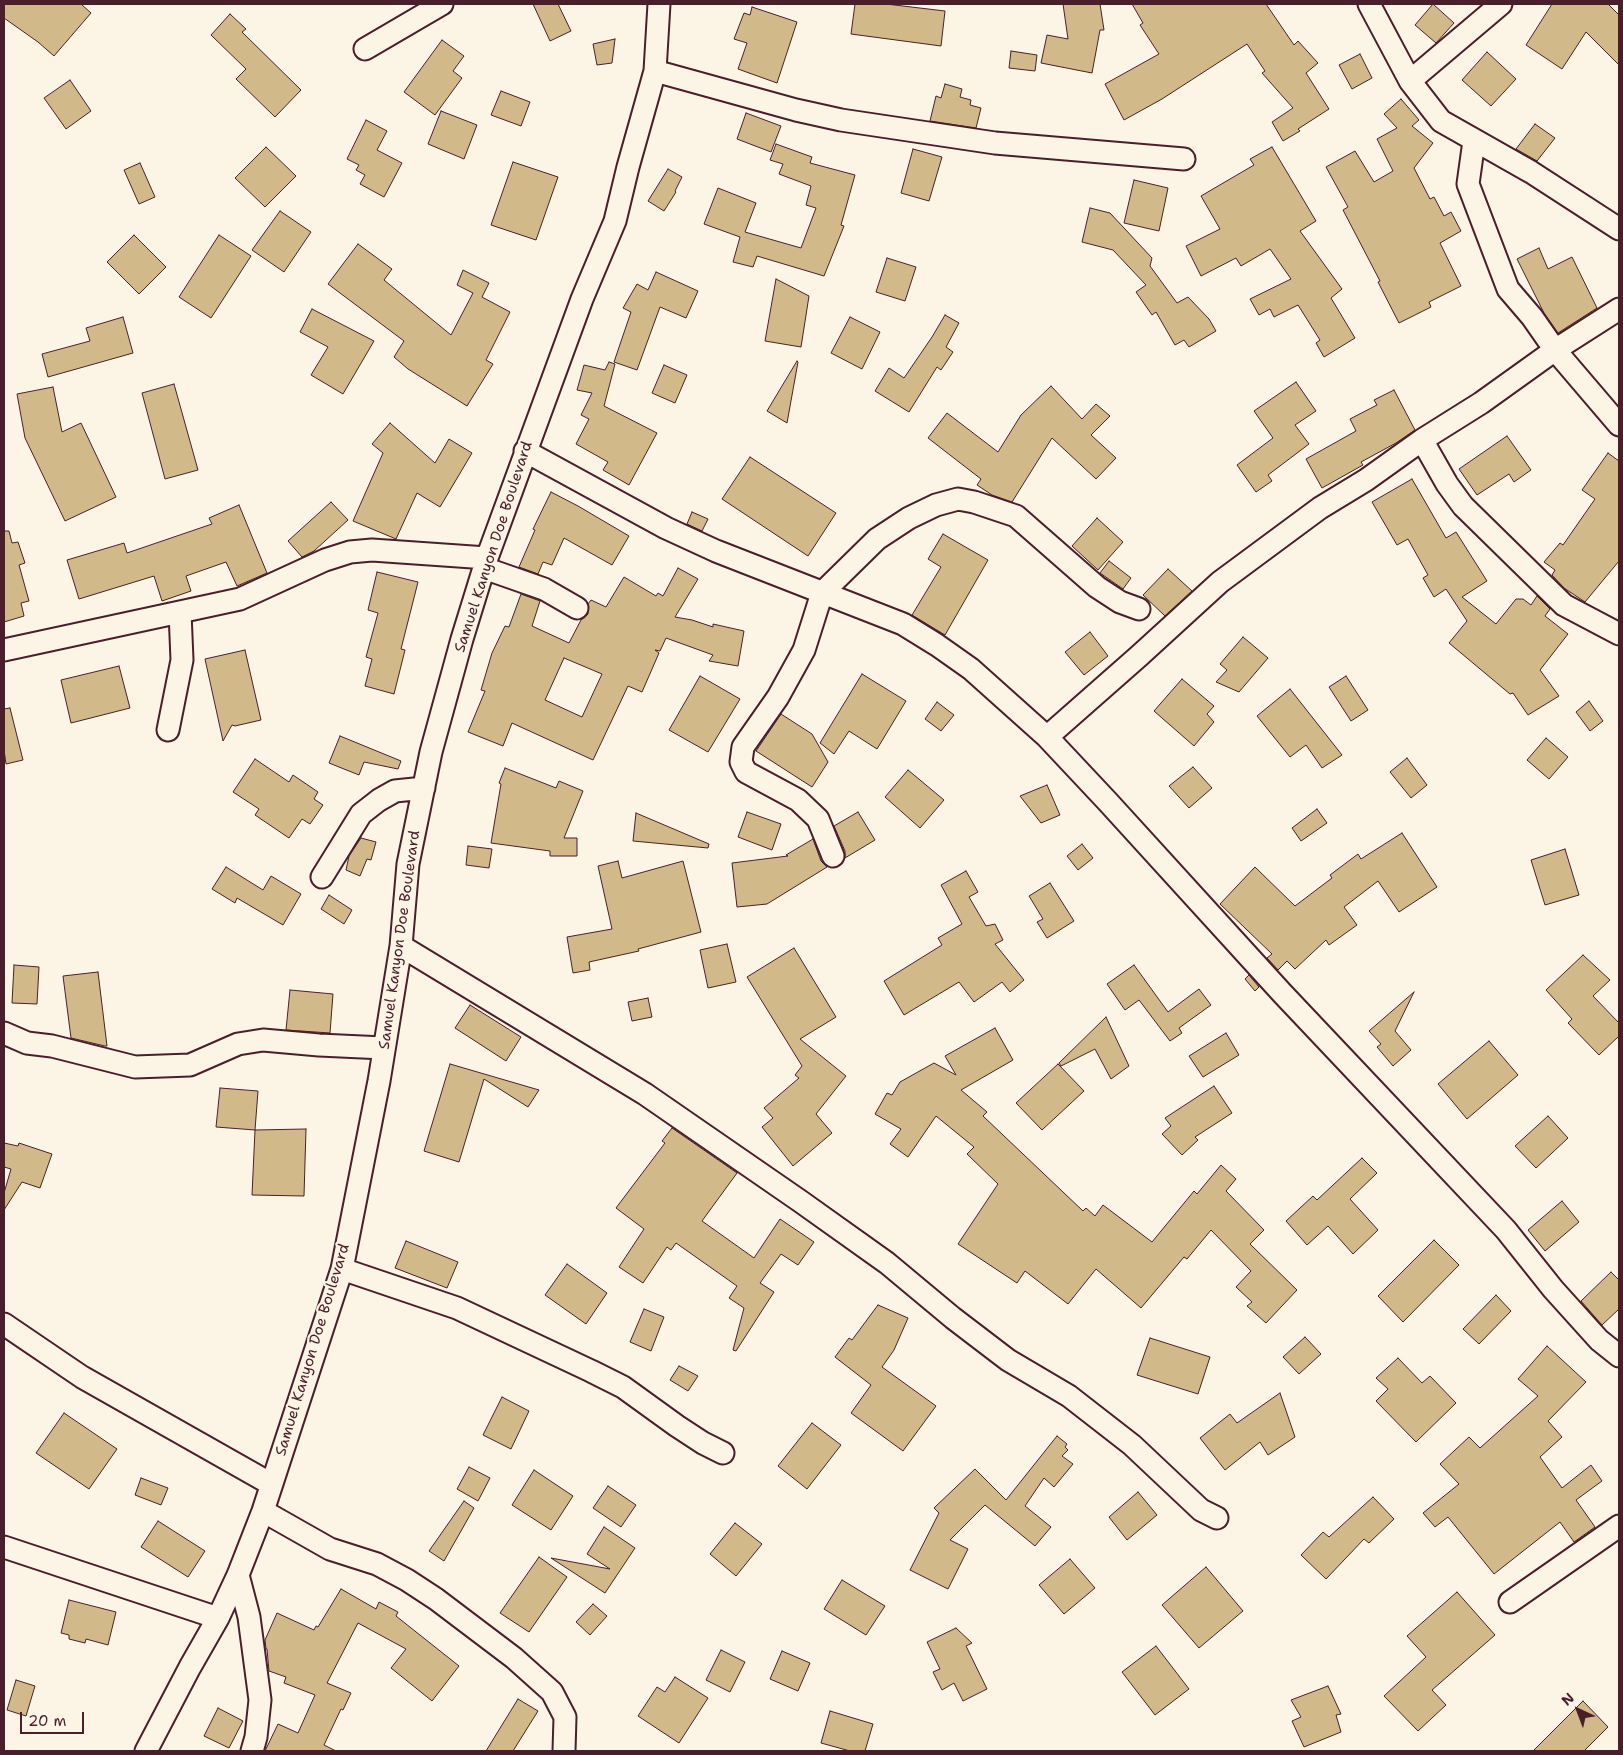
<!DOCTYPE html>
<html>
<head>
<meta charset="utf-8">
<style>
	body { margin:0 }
	#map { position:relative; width:1623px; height:1755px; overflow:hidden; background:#fcf5e5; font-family:"Shantell Sans",sans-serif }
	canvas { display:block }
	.frame { position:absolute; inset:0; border:5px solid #4a1f2b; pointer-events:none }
	.north { position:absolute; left:1553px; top:1685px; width:50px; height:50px; -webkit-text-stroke:4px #fcf5e5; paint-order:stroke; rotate:317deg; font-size:14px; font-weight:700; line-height:20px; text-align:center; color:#4a1f2b }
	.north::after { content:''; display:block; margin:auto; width:18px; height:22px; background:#4a1f2b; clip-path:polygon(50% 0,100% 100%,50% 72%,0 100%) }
	.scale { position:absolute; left:20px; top:1712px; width:64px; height:22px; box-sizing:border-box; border:2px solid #4a1f2b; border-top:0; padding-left:6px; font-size:15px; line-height:18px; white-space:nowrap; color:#4a1f2b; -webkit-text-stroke:4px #fcf5e5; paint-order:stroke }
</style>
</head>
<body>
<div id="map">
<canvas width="1623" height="1755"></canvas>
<div class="frame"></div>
<div class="north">N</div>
<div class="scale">20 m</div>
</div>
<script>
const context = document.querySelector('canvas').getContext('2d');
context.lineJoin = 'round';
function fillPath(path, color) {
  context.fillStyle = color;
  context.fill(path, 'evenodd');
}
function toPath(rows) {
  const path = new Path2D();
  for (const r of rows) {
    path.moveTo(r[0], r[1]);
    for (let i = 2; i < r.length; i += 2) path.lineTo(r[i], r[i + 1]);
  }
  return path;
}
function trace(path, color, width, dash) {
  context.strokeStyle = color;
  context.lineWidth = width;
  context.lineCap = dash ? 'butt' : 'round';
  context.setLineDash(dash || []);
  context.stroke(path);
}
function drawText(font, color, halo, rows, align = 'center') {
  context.font = font + ' "Shantell Sans",sans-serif';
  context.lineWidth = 4.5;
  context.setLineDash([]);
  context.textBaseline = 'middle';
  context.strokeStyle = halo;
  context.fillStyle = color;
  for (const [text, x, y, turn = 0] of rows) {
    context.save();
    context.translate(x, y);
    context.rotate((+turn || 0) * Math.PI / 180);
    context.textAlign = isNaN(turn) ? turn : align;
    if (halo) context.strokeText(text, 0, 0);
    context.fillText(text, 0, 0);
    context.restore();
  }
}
const building = toPath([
	[4,4,81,4,91,13,54,56,38,42,4,18,4,4],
	[533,4,558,4,571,31,550,41,533,4],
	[855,4,886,4,945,11,941,46,851,34,855,4],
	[1063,4,1100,4,1104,30,1100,30,1092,73,1041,63,1047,35,1068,39,1063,4],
	[1132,4,1266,4,1294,45,1298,41,1318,63,1306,73,1329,109,1298,129,1300,131,1283,141,1272,122,1293,108,1262,73,1265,71,1247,44,1162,99,1124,120,1105,84,1159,54,1140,25,1143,23,1132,4],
	[1433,4,1454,23,1436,43,1415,25,1433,4],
	[1552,4,1608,4,1619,15,1619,65,1586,32,1562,69,1526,45,1552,4],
	[752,7,797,22,777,83,738,69,747,43,734,39,744,13,750,15,752,7],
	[230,14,246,29,242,32,301,90,275,117,236,79,246,69,211,35,230,14],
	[615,39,612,63,597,65,593,44,615,39],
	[442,40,464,56,453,71,462,78,435,115,404,92,442,40],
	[1011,51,1037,55,1035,71,1009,68,1011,51],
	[1487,52,1516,79,1491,106,1462,80,1487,52],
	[1360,54,1372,78,1352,89,1339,65,1360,54],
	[70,80,91,111,66,129,44,98,70,80],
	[945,84,962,89,960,97,971,100,970,105,981,108,976,128,930,121,936,96,941,98,945,84],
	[501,91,530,102,521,126,491,115,501,91],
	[1401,99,1419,120,1412,126,1433,143,1414,168,1430,199,1434,197,1444,216,1451,212,1461,231,1440,243,1461,286,1429,302,1431,307,1399,323,1378,282,1380,281,1343,210,1348,207,1326,167,1355,151,1374,182,1393,171,1377,139,1397,128,1384,114,1401,99],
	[441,111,477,125,464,159,428,144,441,111],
	[746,113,781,126,771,152,737,139,746,113],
	[366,120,387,131,377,150,402,163,384,197,360,184,365,175,356,170,359,165,347,159,366,120],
	[1535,124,1555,138,1537,161,1516,149,1535,124],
	[776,144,812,157,810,163,855,175,841,225,844,226,824,276,757,256,753,267,733,262,740,237,704,224,718,188,756,203,745,232,801,248,816,208,806,205,811,186,779,174,783,164,770,160,776,144],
	[266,147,296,176,265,207,235,178,266,147],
	[1272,147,1316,221,1300,231,1342,289,1331,298,1355,338,1324,357,1316,343,1320,340,1298,305,1274,317,1270,309,1259,315,1250,299,1291,279,1270,249,1241,266,1236,258,1201,276,1186,246,1220,229,1201,196,1254,165,1250,159,1272,147],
	[913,149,942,157,929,201,901,193,913,149],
	[513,162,558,177,536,240,491,225,513,162],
	[140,163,155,197,139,204,124,170,140,163],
	[668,169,682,177,675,191,676,192,664,211,648,201,668,169],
	[1134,180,1168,188,1159,231,1124,223,1134,180],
	[1090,208,1110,213,1152,258,1150,266,1177,303,1188,297,1209,319,1216,331,1189,347,1184,340,1175,345,1156,312,1152,315,1136,292,1146,285,1113,250,1082,242,1090,208],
	[280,211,311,232,284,272,252,250,280,211],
	[134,235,166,267,139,294,107,262,134,235],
	[219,235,251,256,211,318,179,297,219,235],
	[358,244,392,269,384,280,451,335,473,293,457,285,463,270,489,283,482,297,510,312,486,360,493,364,467,406,408,369,394,357,404,341,328,284,358,244],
	[1539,248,1548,269,1572,257,1597,308,1558,333,1544,313,1517,259,1539,248],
	[887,258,916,267,905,301,876,292,887,258],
	[656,272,698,291,686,318,660,307,637,370,614,362,631,312,623,308,637,284,648,290,656,272],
	[776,279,809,296,801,347,765,341,776,279],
	[312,309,374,341,343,394,311,375,328,347,300,332,312,309],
	[945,315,959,323,946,347,953,352,941,370,937,367,909,412,875,391,889,368,904,378,932,337,945,315],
	[123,317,133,353,48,377,42,354,90,341,86,328,123,317],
	[850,317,880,332,862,369,831,353,850,317],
	[797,361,798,362,787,423,767,411,797,361],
	[609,362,615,364,604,406,657,433,629,485,603,470,608,462,576,444,589,419,581,415,592,393,577,390,584,365,605,370,609,362],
	[664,365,687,375,675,403,652,393,664,365],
	[1296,382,1316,411,1295,425,1309,444,1268,475,1272,481,1256,492,1237,465,1273,438,1254,411,1296,382],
	[174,384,198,470,165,479,142,393,174,384],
	[1051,386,1082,419,1096,404,1110,416,1091,435,1116,458,1096,479,1052,438,1012,502,992,495,977,485,981,479,928,438,947,413,998,452,1021,415,1051,386],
	[53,387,62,432,81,423,116,497,65,521,25,438,17,394,53,387],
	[1394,390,1415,430,1396,443,1361,462,1363,465,1322,488,1306,459,1356,431,1350,419,1377,405,1374,400,1394,390],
	[390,423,435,463,449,439,472,453,440,507,417,493,396,539,353,521,383,453,372,444,390,423],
	[1507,436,1531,470,1514,482,1509,474,1477,495,1459,469,1507,436],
	[1608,453,1619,461,1619,561,1585,602,1564,588,1552,575,1555,570,1544,562,1560,543,1563,545,1595,499,1582,490,1608,453],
	[750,457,836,513,808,556,722,499,750,457],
	[1412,479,1446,538,1456,532,1487,581,1462,597,1496,624,1516,599,1523,599,1531,605,1537,596,1550,609,1545,616,1568,634,1540,670,1559,696,1528,715,1513,693,1510,694,1449,643,1467,621,1446,589,1434,597,1423,578,1428,575,1408,539,1397,545,1372,502,1412,479],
	[551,492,578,506,629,536,612,565,564,538,552,565,543,562,538,574,519,567,535,530,533,529,551,492],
	[331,502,348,520,314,551,302,557,288,541,331,502],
	[239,505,267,573,237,586,226,562,186,576,191,591,162,601,154,576,79,599,67,560,124,543,127,553,212,524,209,518,239,505],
	[692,512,708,519,702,531,687,524,692,512],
	[1097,518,1123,542,1098,570,1072,546,1097,518],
	[4,531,9,531,12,543,18,542,25,563,19,565,29,601,21,603,24,616,4,622,4,531],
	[943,534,988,560,945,635,912,615,941,567,928,559,943,534],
	[1109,561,1131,578,1123,589,1100,573,1109,561],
	[678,568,698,579,675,617,692,620,713,627,713,624,744,631,738,666,709,661,713,655,666,638,660,651,655,650,659,653,642,692,628,686,593,760,512,723,503,746,468,732,485,691,481,690,492,653,505,626,509,627,521,594,540,601,532,626,569,643,581,620,588,614,588,604,591,600,606,607,624,577,656,596,658,593,663,596,678,568],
	[564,658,602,674,582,717,545,700,564,658],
	[1168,569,1192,591,1165,616,1143,595,1168,569],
	[377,572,418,582,401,649,405,650,394,694,365,686,372,659,366,657,378,613,368,610,377,572],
	[1090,632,1108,656,1084,675,1065,652,1090,632],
	[1243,637,1268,658,1239,692,1216,682,1227,670,1220,664,1243,637],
	[245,650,261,720,235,726,232,725,223,741,205,659,245,650],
	[119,666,130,708,71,723,61,680,119,666],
	[862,674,906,701,877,749,849,731,834,754,820,743,862,674],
	[700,676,740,699,708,752,669,730,700,676],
	[1346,676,1368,710,1351,721,1329,687,1346,676],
	[1182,679,1214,706,1207,714,1214,722,1194,746,1154,711,1182,679],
	[1290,689,1342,755,1322,768,1306,745,1290,757,1257,716,1290,689],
	[1589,701,1603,721,1590,731,1576,712,1589,701],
	[937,702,954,715,941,731,925,719,937,702],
	[10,708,23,760,6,764,4,750,4,709,10,708],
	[781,714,812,734,828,762,812,787,756,751,781,714],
	[340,736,401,761,398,769,364,762,359,775,329,763,340,736],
	[1546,738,1568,757,1549,779,1527,760,1546,738],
	[1407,758,1427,785,1411,798,1390,772,1407,758],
	[255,759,289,782,293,775,318,792,314,799,323,805,310,824,302,819,289,838,255,815,259,809,233,792,255,759],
	[1193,767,1212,788,1189,808,1169,786,1193,767],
	[505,768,556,788,559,781,583,791,564,838,577,838,577,856,550,856,550,851,491,843,501,784,499,783,505,768],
	[908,770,944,800,920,828,885,797,908,770],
	[1047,785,1060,815,1041,823,1020,796,1047,785],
	[1317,809,1327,823,1301,841,1292,828,1317,809],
	[747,812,781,824,772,850,738,837,747,812],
	[858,812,875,840,845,858,845,851,834,826,858,812],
	[636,813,709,844,708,848,633,841,636,813],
	[1402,833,1437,887,1399,912,1378,881,1344,907,1357,925,1329,945,1326,940,1295,969,1287,961,1278,970,1267,958,1272,954,1220,904,1255,867,1295,906,1332,878,1330,875,1358,854,1361,859,1402,833],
	[361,838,376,842,371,860,367,859,360,876,346,870,349,856,361,838],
	[813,839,821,861,827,867,767,904,737,907,732,863,788,856,786,855,813,839],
	[1082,844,1093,858,1078,870,1067,856,1082,844],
	[468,846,492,849,489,868,466,865,468,846],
	[1565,849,1579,895,1545,905,1531,860,1565,849],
	[618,861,622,878,683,861,701,932,638,949,639,951,589,962,590,970,573,973,567,937,612,929,598,866,618,861],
	[226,867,263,890,271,876,301,894,283,925,237,898,235,903,212,889,226,867],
	[966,871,978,892,969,897,986,926,995,924,1003,940,995,944,1024,980,1010,992,1002,982,974,1002,959,982,904,1015,884,981,942,945,938,938,962,924,941,885,966,871],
	[1050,883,1074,921,1047,938,1037,922,1043,919,1029,896,1050,883],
	[329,895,352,910,344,924,321,909,329,895],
	[727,944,736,982,708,988,700,950,727,944],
	[794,948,836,1017,800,1039,846,1076,816,1114,832,1133,793,1166,762,1127,773,1118,764,1108,799,1078,795,1075,802,1066,747,977,794,948],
	[1583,955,1610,980,1593,996,1619,1023,1619,1036,1599,1055,1568,1023,1572,1019,1546,990,1583,955],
	[14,965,39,967,37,1004,12,1003,14,965],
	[1134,965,1168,1012,1199,989,1211,1005,1179,1028,1182,1033,1170,1041,1139,1000,1125,1010,1107,984,1134,965],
	[98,972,107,1046,105,1046,71,1038,63,976,98,972],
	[1249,975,1259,987,1255,991,1245,979,1249,975],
	[290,990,333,994,330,1033,286,1030,290,990],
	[1414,992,1395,1031,1411,1050,1393,1066,1377,1047,1381,1044,1369,1031,1414,992],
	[648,998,652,1017,632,1021,628,1002,648,998],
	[470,1005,521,1037,506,1061,455,1028,470,1005],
	[1106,1017,1129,1066,1111,1079,1095,1049,1061,1066,1059,1063,1106,1017],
	[995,1028,1013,1060,961,1090,987,1112,983,1116,1083,1211,1086,1208,1095,1216,1103,1205,1152,1242,1194,1191,1197,1194,1221,1165,1236,1179,1226,1191,1264,1230,1250,1244,1297,1290,1266,1323,1247,1306,1252,1302,1236,1287,1251,1271,1211,1230,1187,1259,1184,1257,1141,1308,1096,1269,1068,1304,1025,1271,1017,1283,958,1244,998,1184,967,1154,974,1147,936,1116,908,1157,890,1144,901,1129,875,1114,887,1093,892,1095,900,1082,934,1063,956,1075,945,1056,995,1028],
	[1226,1033,1239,1055,1203,1077,1189,1056,1226,1033],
	[1489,1041,1518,1075,1467,1119,1438,1084,1489,1041],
	[450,1064,539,1090,528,1107,484,1079,459,1162,424,1151,450,1064],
	[1058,1064,1084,1091,1042,1130,1016,1103,1058,1064],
	[1214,1086,1232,1113,1195,1137,1198,1140,1182,1155,1162,1134,1171,1126,1165,1118,1214,1086],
	[220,1088,258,1091,255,1130,216,1127,220,1088],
	[1548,1116,1568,1138,1536,1168,1515,1146,1548,1116],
	[672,1128,737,1173,702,1221,754,1258,780,1219,814,1242,798,1265,781,1254,760,1283,774,1292,736,1351,733,1350,744,1308,729,1298,737,1286,676,1243,671,1250,667,1247,643,1283,619,1267,644,1229,616,1208,665,1143,662,1141,672,1128],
	[306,1129,304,1196,252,1195,255,1130,306,1129],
	[4,1143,18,1146,19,1143,52,1154,40,1188,22,1182,4,1210,4,1193,11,1169,4,1167,4,1143],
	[1362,1158,1377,1173,1350,1199,1378,1230,1353,1254,1328,1226,1307,1245,1286,1221,1313,1196,1317,1200,1362,1158],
	[1562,1201,1579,1222,1545,1251,1528,1230,1562,1201],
	[1434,1240,1459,1265,1403,1322,1378,1296,1434,1240],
	[406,1241,458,1262,447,1288,395,1268,406,1241],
	[567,1264,607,1293,586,1324,545,1295,567,1264],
	[1611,1272,1619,1280,1619,1309,1602,1325,1581,1301,1611,1272],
	[1496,1295,1511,1311,1479,1344,1463,1329,1496,1295],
	[878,1305,908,1318,894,1350,882,1367,936,1406,903,1451,851,1413,871,1385,835,1357,849,1338,852,1340,878,1305],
	[644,1309,664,1317,651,1351,630,1342,644,1309],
	[1305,1337,1321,1354,1299,1374,1283,1357,1305,1337],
	[1150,1338,1210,1357,1198,1394,1137,1375,1150,1338],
	[1547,1346,1586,1382,1548,1421,1562,1437,1540,1457,1562,1488,1591,1465,1602,1481,1576,1500,1595,1527,1574,1542,1560,1522,1494,1574,1448,1517,1435,1527,1423,1513,1459,1484,1440,1464,1469,1437,1480,1448,1538,1396,1518,1379,1547,1346],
	[1398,1358,1422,1383,1430,1376,1456,1403,1416,1442,1376,1401,1388,1389,1376,1378,1398,1358],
	[679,1366,698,1376,688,1391,670,1380,679,1366],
	[1280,1393,1295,1437,1268,1455,1260,1442,1225,1470,1200,1438,1230,1414,1237,1423,1280,1393],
	[502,1397,529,1411,511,1449,483,1435,502,1397],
	[64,1413,117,1449,89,1489,36,1453,64,1413],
	[812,1423,841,1445,807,1489,778,1466,812,1423],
	[1057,1436,1067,1444,1065,1447,1068,1450,1062,1456,1073,1464,1054,1487,1044,1478,1025,1506,1051,1527,1035,1546,985,1505,950,1540,968,1549,948,1589,910,1570,939,1513,934,1508,975,1469,1006,1500,1057,1436],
	[469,1467,490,1478,478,1501,457,1489,469,1467],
	[534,1470,573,1496,551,1530,512,1505,534,1470],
	[141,1478,168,1488,161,1505,135,1495,141,1478],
	[608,1486,636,1505,621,1527,593,1508,608,1486],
	[1138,1492,1157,1515,1127,1540,1109,1517,1138,1492],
	[1373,1497,1394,1519,1369,1543,1364,1539,1326,1579,1301,1555,1323,1532,1329,1537,1373,1497],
	[464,1501,474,1508,444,1561,429,1551,464,1501],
	[158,1521,205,1551,188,1577,141,1547,158,1521],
	[735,1523,762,1544,736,1576,710,1554,735,1523],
	[604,1527,635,1548,605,1593,551,1558,610,1569,587,1554,604,1527],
	[539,1557,567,1577,529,1632,500,1613,539,1557],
	[1070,1559,1095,1588,1064,1614,1039,1585,1070,1559],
	[1206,1567,1243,1611,1199,1648,1162,1605,1206,1567],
	[842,1580,885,1606,866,1635,824,1609,842,1580],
	[341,1589,376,1609,379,1602,398,1612,396,1616,459,1666,432,1701,391,1668,406,1649,358,1623,327,1683,351,1693,343,1710,341,1709,324,1745,336,1751,265,1751,278,1724,298,1733,315,1695,284,1683,286,1677,269,1671,267,1649,266,1649,265,1640,277,1613,314,1630,316,1626,318,1627,341,1589],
	[1457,1592,1495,1635,1432,1690,1446,1705,1418,1731,1384,1696,1426,1657,1407,1636,1457,1592],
	[69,1600,116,1612,108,1645,86,1639,85,1643,69,1639,69,1635,61,1633,69,1600],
	[593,1604,607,1616,590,1635,576,1622,593,1604],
	[956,1628,972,1643,966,1646,987,1689,963,1701,954,1683,942,1690,933,1672,940,1669,927,1642,956,1628],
	[1156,1646,1189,1689,1155,1715,1122,1672,1156,1646],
	[721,1650,745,1662,730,1692,706,1680,721,1650],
	[782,1651,810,1663,798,1691,770,1679,782,1651],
	[675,1677,708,1698,679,1743,638,1716,657,1687,665,1692,675,1677],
	[16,1680,35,1686,26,1716,7,1710,16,1680],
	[1328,1686,1341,1714,1336,1715,1341,1732,1304,1747,1292,1721,1301,1717,1291,1700,1328,1686],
	[518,1699,538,1711,513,1751,486,1751,518,1699],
	[1583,1701,1608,1727,1584,1751,1533,1751,1583,1701],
	[218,1708,243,1721,229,1748,204,1736,218,1708],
	[830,1711,873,1724,865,1751,850,1751,821,1743,830,1711]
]);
fillPath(building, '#d1b989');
trace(building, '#4a1f2b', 1);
const minor = toPath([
	[1369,4,1410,81,1441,121,1531,172,1619,229],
	[365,49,442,4],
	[655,71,796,110,841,120,995,143,1184,159],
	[1410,81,1501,4],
	[1474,141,1468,184,1508,289,1532,317,1555,350,1619,425],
	[1422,440,1447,484,1463,506,1564,605,1619,634],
	[525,451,666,528,716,551,903,624,937,645,971,669,1047,737,1108,802,1282,993,1506,1230,1553,1289,1599,1340,1619,1356],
	[484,568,544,589,577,608],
	[4,650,240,599,325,560,350,552,372,550,487,558],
	[168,730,182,660,180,612],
	[1047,737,1139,656,1220,582,1320,508,1366,480,1422,440,1481,403,1555,350,1619,309],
	[833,856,818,819,798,800,746,772,741,762,743,747,778,697,804,650,822,593,877,539,909,518,936,505,958,499,974,502,1016,516,1097,587,1120,602,1139,609],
	[322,877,361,814,379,800,395,791,424,788],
	[401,946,645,1094,800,1201,887,1263,953,1318,1008,1360,1069,1396,1132,1445,1201,1510,1217,1518],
	[4,1033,27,1043,52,1046,135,1067,190,1065,238,1044,263,1040,319,1045,384,1048],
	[342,1269,457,1308,591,1371,623,1387,677,1426,703,1443,723,1453],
	[4,1324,82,1377,271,1484],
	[263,1511,330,1549,377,1564,407,1580,436,1599,514,1658,552,1692,565,1717,564,1751],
	[4,1547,218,1618],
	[238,1575,249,1617,260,1700,256,1737,252,1751],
	[1510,1602,1619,1526],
	[146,1751,190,1667,218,1618,238,1575,263,1511,342,1269,379,1081,401,946,408,864,431,752,462,639,487,558,582,299,615,221,628,167,655,71,659,4]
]);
trace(minor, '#4a1f2b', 25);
trace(minor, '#fcf5e5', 21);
drawText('15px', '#4a1f2b', '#fcf5e5', [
	["Samuel Kanyon Doe Boulevard",494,547,-72],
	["Samuel Kanyon Doe Boulevard",400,940,-82],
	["Samuel Kanyon Doe Boulevard",313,1350,-73]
]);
</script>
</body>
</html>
